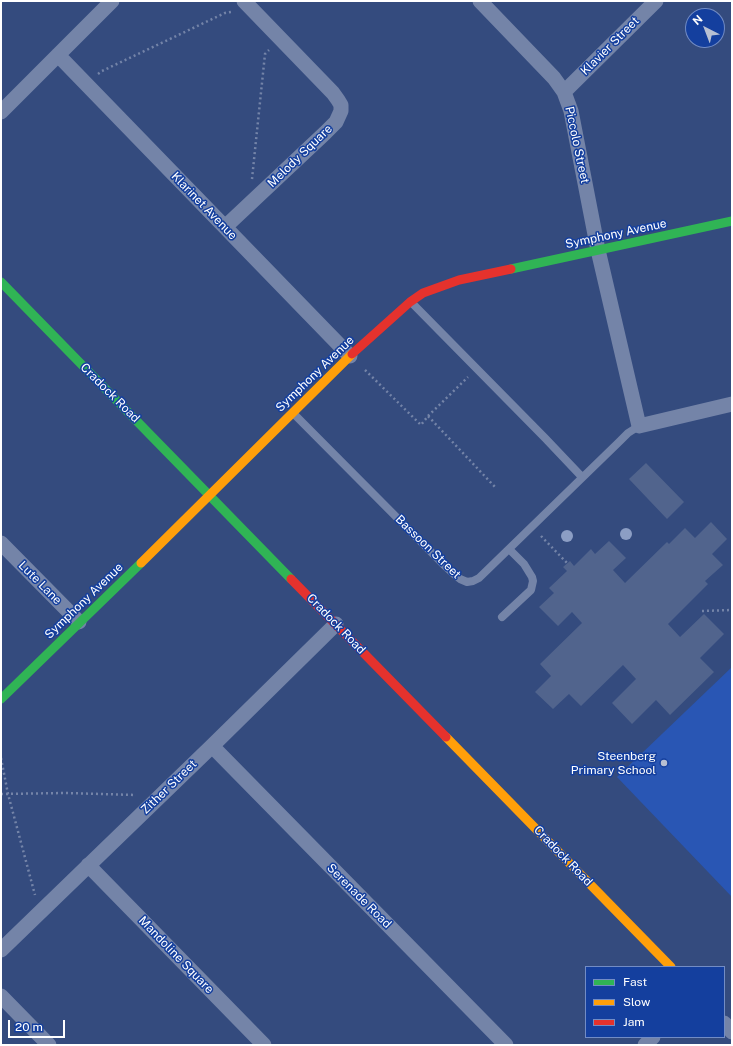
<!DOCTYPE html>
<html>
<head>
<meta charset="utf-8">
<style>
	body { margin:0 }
	#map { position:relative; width:733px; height:1046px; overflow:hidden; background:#344b7e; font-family:"Public Sans",sans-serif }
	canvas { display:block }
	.frame { position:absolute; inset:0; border:2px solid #fff; pointer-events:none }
	.legend { position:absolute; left:585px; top:966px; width:140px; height:72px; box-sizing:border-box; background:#143f9e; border:1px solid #728cc5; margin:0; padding:5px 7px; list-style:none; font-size:12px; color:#fff }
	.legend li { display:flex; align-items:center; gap:8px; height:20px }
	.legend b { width:20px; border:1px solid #728cc5 }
	.north { position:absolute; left:685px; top:8px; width:40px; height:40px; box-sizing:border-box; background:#143f9e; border:1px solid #728cc5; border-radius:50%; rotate:318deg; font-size:11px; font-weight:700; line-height:16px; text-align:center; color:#fff }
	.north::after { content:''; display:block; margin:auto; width:14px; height:18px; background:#b8c0d2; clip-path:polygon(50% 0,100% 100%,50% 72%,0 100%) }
	.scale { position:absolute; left:8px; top:1020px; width:57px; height:18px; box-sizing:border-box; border:2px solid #fff; border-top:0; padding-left:5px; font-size:12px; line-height:14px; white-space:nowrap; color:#fff; -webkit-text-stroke:3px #143f9e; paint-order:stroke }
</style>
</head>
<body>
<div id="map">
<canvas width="733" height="1046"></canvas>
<div class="frame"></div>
<ul class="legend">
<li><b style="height:5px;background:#30b455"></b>Fast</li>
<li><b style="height:5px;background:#ff9f0a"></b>Slow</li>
<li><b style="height:5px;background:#e5322d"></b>Jam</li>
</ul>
<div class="north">N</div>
<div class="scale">20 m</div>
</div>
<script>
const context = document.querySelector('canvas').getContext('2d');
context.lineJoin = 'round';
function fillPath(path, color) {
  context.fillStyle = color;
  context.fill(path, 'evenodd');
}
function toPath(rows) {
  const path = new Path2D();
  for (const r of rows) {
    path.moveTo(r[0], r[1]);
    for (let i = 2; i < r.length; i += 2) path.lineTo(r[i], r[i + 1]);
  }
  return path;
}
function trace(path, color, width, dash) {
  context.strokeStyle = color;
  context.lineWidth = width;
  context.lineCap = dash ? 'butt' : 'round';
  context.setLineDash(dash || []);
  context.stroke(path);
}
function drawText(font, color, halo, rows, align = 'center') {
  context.font = font + ' "Public Sans",sans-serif';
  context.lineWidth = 3;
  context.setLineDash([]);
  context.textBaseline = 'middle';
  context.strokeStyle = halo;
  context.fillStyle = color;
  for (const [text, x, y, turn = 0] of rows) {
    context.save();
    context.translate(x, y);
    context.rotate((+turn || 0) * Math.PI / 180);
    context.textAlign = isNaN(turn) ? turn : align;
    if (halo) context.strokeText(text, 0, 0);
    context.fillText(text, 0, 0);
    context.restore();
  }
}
fillPath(toPath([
	[732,667,732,897,617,777]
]), '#2956b4');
fillPath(toPath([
	[646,463,684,502,667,519,629,479],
	[711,522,727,539,712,554,723,565,705,581,708,584,668,624,680,637,704,614,724,634,700,658,714,672,670,715,656,700,632,724,612,703,636,679,623,665,581,706,569,694,553,709,535,692,551,676,540,664,582,623,572,612,558,626,539,607,554,593,549,588,567,571,563,567,570,561,574,566,591,549,595,554,609,541,626,558,613,570,625,583,667,542,669,544,685,528,695,538]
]), '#51648d');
trace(toPath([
	[98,74,102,71,225,13,231,12],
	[252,179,265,54,269,50],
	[365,370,421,425,428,416,495,487],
	[428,416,468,377],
	[541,536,568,564],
	[702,611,732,610],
	[1,758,8,794,35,895],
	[1,794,65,793,136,795]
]), '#7484a8', 2.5, [2, 3]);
trace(toPath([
	[411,302,545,438,582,477],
	[293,413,443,564,455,575,460,579,467,582,473,581,479,578,620,441,628,433,639,426],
	[502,617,531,590,533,581,532,577,524,564,509,549]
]), '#7484a8', 8);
trace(toPath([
	[480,1,554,78,564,92,571,111,598,250,639,426,732,404],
	[58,55,350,356],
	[564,92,656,1],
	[1,112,112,1],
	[225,227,325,133,336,122,341,111,341,105,338,100,333,93,244,1],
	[1,543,79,622],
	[212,746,506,1045],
	[88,865,264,1045],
	[1,950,212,746,336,624],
	[1,996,49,1045],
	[724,1023,732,1032],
	[645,1045,653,1037]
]), '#7484a8', 15);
trace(toPath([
	[511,269,732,221],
	[1,282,291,579],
	[1,699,141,563]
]), '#30b455', 9);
trace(toPath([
	[141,563,352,354],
	[446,737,671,967]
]), '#ff9f0a', 9);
trace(toPath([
	[352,354,410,302,423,293,459,280,511,269],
	[291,579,446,737]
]), '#e5322d', 9);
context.fillStyle = '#8c9ec4';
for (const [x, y] of [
	[626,534],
	[567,536]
]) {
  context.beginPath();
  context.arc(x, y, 6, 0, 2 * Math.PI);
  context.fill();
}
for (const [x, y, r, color] of [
	[664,763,4,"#b8c0d2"]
]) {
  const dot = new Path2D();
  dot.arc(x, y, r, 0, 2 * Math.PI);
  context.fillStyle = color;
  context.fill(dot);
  trace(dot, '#143f9e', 1.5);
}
drawText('12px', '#fff', '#143f9e', [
	["Klavier Street",610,46,-45],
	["Piccolo Street",577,145,78],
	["Melody Square",300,156,-44],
	["Klarinet Avenue",204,206,46],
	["Symphony Avenue",616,234,-12],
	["Symphony Avenue",315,374,-44],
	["Cradock Road",110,393,45],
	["Bassoon Street",428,547,44],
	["Lute Lane",40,583,45],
	["Symphony Avenue",84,601,-44],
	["Cradock Road",336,624,46],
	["Zither Street",169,787,-44],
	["Cradock Road",563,856,46],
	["Serenade Road",359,896,45],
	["Mandoline Square",176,955,46]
]);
drawText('12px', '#fff', '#143f9e', [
	["Steenberg",656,756],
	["Primary School",656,770]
], 'right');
</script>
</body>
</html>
